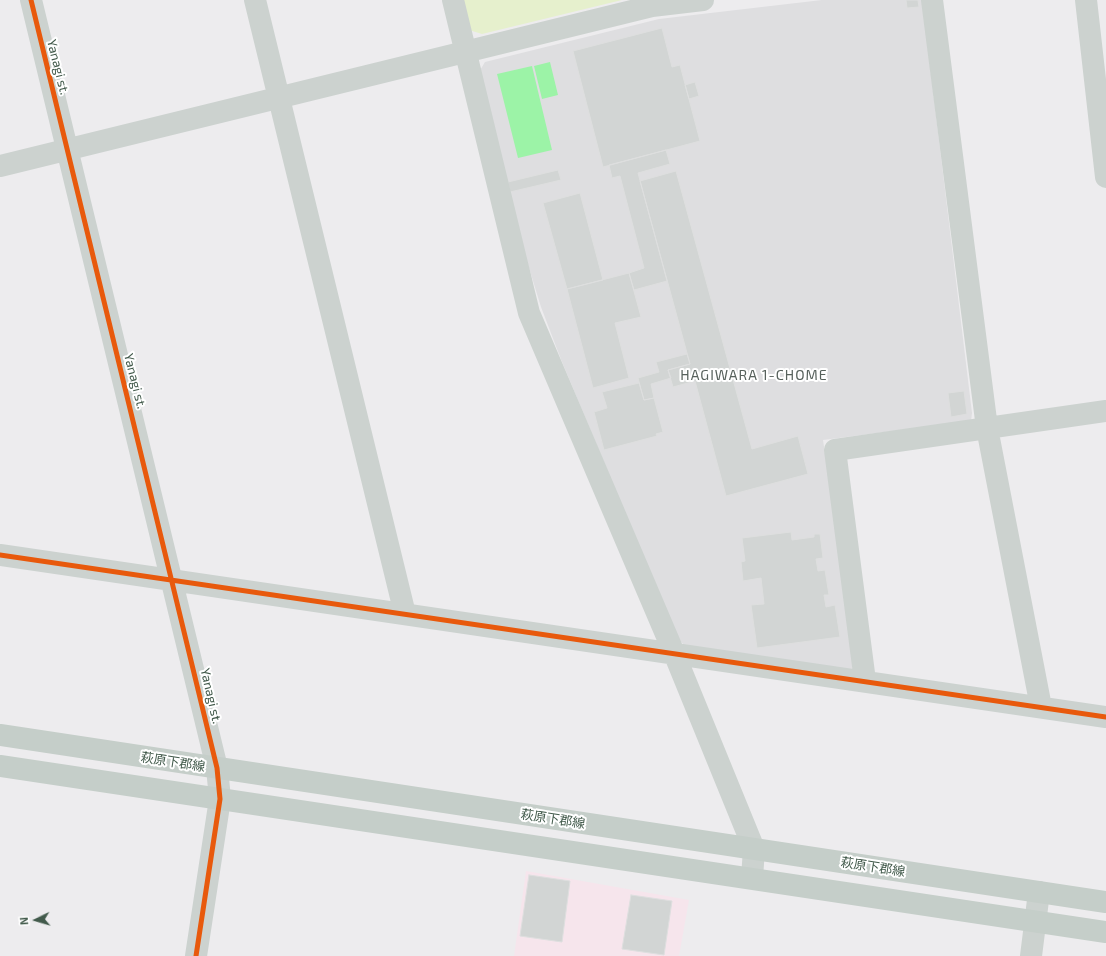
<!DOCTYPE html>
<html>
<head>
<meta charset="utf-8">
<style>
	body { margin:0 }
	#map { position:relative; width:1106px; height:956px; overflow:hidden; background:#edecee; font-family:"Exo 2",sans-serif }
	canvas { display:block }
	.north { position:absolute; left:16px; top:900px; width:40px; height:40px; -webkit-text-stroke:3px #fff; paint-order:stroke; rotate:265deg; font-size:11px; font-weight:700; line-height:16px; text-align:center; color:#425a4b }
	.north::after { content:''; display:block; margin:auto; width:14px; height:18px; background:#425a4b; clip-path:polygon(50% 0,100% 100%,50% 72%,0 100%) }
</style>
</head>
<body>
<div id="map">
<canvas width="1106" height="956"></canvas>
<div class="north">N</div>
</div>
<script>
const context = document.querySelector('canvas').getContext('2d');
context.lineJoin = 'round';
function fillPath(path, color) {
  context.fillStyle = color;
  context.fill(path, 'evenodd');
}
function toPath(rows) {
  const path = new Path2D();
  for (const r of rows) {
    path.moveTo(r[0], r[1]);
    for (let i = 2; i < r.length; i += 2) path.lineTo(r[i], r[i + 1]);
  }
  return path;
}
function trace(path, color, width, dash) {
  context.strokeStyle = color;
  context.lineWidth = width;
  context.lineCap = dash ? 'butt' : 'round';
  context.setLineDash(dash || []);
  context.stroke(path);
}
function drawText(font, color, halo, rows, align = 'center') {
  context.font = font + ' "Exo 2","Noto Sans JP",sans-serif';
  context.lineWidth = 4;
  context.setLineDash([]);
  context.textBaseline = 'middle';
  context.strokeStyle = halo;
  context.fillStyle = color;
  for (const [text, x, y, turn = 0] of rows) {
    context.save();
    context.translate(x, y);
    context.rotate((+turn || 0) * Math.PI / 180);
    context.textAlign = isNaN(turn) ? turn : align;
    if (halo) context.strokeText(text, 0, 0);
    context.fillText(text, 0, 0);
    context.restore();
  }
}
fillPath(toPath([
	[526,871,689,900,679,956,514,956]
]), '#f6e5ec');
fillPath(toPath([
	[822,0,922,0,972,413,971,421,823,440,856,663,851,670,686,647,678,639,562,362,541,307,526,258,479,72,485,62,659,19]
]), '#dedee0');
fillPath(toPath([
	[462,0,622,0,482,34,469,30]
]), '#e6f0cd');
fillPath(toPath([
	[550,62,558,95,542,99,534,66],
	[532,66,552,150,518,158,497,74]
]), '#9cf3a7');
const building = toPath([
	[906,0,918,0,919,7,907,8,906,0],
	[662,28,672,67,680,65,700,141,603,167,573,51,662,28],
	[695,82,699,96,689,99,685,85,695,82],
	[666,150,670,164,638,173,667,281,634,290,629,273,644,268,620,176,612,178,609,165,666,150],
	[558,170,561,180,510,192,508,182,558,170],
	[676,171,752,449,798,436,808,474,726,496,695,381,673,387,668,370,690,364,640,181,676,171],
	[580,193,603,280,567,289,543,203,580,193],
	[629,273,641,317,615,323,629,378,593,388,567,289,629,273],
	[687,354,690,364,668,370,671,378,651,384,654,398,644,400,638,378,659,372,656,362,687,354],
	[639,383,644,400,654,398,663,432,656,434,657,436,604,450,594,412,607,408,602,392,639,383],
	[964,391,967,414,951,417,948,393,964,391],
	[791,532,792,540,814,537,814,534,820,534,823,558,816,559,818,571,825,570,829,595,824,595,826,607,835,605,840,637,757,648,751,605,764,604,761,578,743,581,741,562,745,561,742,538,791,532],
	[529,875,570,881,562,942,520,936,529,875],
	[631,895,672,901,664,955,622,949,631,895]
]);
fillPath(building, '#d2d5d4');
trace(building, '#dedfdf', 1);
trace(toPath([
	[31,0,217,768,220,799,196,956],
	[255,0,405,614],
	[453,0,529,313,674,653,754,849,752,878],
	[932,0,987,428,1041,707],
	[1086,0,1106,177],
	[0,166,652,6,703,0],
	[0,555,1106,717],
	[865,681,835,450,1106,411],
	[1031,956,1039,892]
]), '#ccd2cf', 22);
trace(toPath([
	[0,735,1106,902],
	[0,766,1106,932]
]), '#c5cec9', 22);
trace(toPath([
	[31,0,217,768,220,799,196,956],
	[0,555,1106,717]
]), '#e8590c', 5);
drawText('13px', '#425a4b', '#fff', [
	["Yanagi st.",58,67,76],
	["Yanagi st.",135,381,76],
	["Yanagi st.",211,696,77],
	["萩原下郡線",173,762,9],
	["萩原下郡線",553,819,9],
	["萩原下郡線",873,867,9]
]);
context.letterSpacing = '1px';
drawText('14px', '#57615c', '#fff', [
	["HAGIWARA 1-CHOME",754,375]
]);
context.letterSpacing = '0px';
</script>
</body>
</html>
